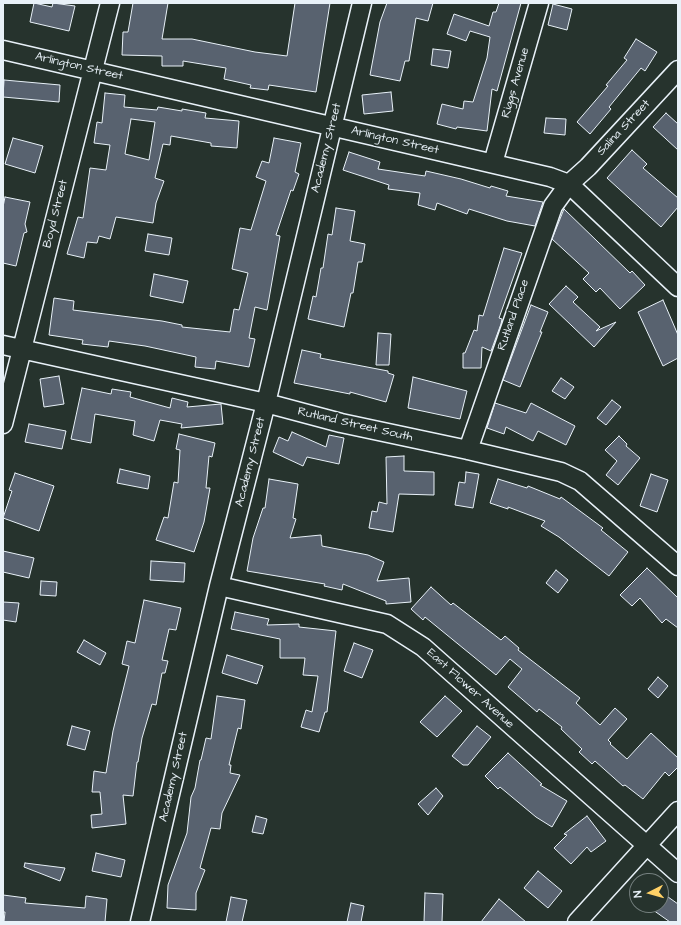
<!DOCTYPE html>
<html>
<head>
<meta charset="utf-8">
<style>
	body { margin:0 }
	#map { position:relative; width:681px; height:925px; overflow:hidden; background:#26332d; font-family:"Architects Daughter",sans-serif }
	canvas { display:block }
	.frame { position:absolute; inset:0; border:4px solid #e8f1f8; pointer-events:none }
	.north { position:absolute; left:629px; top:873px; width:40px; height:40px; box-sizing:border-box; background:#26332d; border:1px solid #747f7e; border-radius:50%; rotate:264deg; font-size:11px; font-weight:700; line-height:16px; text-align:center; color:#e8f1f8 }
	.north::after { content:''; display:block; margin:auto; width:14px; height:18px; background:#ffd166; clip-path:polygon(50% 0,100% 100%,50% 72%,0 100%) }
</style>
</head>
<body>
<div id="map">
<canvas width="681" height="925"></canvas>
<div class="frame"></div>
<div class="north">N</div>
</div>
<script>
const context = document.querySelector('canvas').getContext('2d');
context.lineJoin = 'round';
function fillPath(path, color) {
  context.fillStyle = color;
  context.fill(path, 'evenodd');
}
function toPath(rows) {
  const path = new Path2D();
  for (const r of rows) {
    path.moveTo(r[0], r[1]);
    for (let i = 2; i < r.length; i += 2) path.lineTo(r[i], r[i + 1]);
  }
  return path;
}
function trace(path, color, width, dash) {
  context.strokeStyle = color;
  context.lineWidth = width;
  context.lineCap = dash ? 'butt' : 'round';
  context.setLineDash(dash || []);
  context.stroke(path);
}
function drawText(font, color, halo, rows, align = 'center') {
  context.font = font + ' "Architects Daughter",sans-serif';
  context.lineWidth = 3.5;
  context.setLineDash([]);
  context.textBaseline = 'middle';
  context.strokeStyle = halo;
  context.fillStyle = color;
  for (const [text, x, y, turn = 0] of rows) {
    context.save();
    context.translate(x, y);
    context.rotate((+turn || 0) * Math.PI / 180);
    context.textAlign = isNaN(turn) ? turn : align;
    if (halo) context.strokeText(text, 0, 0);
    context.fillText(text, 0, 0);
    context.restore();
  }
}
const building = toPath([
	[34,3,52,7,53,3,75,6,69,31,30,22,34,3],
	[133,3,168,3,162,39,192,39,255,52,287,56,295,3,330,3,316,92,269,85,268,90,250,88,251,85,224,79,226,68,183,61,183,66,162,66,162,56,122,55,123,32,128,32,133,3],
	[387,3,433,3,428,21,416,18,409,61,405,61,400,81,370,75,380,22,387,3],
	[499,3,521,3,497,91,492,89,487,131,457,127,456,129,437,124,442,104,463,109,464,101,473,102,487,58,490,37,470,31,466,41,447,34,454,14,489,26,493,12,496,12,499,3],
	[553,4,572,9,567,30,548,25,553,4],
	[636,39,657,52,645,71,641,68,609,107,611,109,590,134,577,122,608,86,606,85,627,60,624,58,636,39],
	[433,49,451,51,448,68,431,65,433,49],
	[4,80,60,85,59,102,3,97,4,80],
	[391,92,393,111,364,114,362,95,391,92],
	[105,93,125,95,124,107,157,110,158,107,182,111,182,109,206,113,205,118,239,121,237,148,211,146,211,143,171,136,170,145,163,144,155,178,164,181,156,203,153,223,116,217,110,239,99,236,97,243,87,242,84,258,67,254,78,217,83,218,90,168,106,170,110,145,94,143,97,122,102,123,105,93],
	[131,119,155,122,149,160,125,154,131,119],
	[666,113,678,124,678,150,653,127,666,113],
	[546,118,566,119,565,135,544,133,546,118],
	[13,138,43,146,35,173,5,164,13,138],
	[274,138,301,143,295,172,299,174,293,191,291,190,276,235,280,236,267,310,255,307,249,338,255,339,249,367,216,361,215,369,195,367,196,357,145,346,109,341,108,347,82,344,83,340,49,335,54,298,74,301,73,310,162,321,182,325,182,327,230,332,234,309,239,310,248,273,232,269,240,228,251,230,266,181,256,177,262,161,269,163,274,138],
	[632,150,647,164,643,168,678,198,678,207,661,227,607,178,632,150],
	[349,152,380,162,378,169,425,176,426,171,461,179,490,188,491,186,508,191,506,196,543,202,535,226,507,221,469,209,467,214,437,203,435,210,418,205,420,193,388,189,389,185,343,170,349,152],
	[5,197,30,202,25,224,27,232,24,233,16,266,3,263,3,207,5,197],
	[336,208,355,211,350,241,365,244,362,262,358,262,353,293,351,293,344,327,308,319,313,296,316,297,321,268,323,268,328,234,332,235,336,208],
	[564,209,630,273,632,271,645,285,620,309,600,288,596,292,583,279,589,273,552,239,564,209],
	[148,234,172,238,169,255,145,251,148,234],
	[504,248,522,253,499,318,502,319,501,324,491,351,482,347,481,368,463,368,463,353,465,353,474,330,477,331,479,315,483,316,504,248],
	[154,274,188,281,183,303,150,296,154,274],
	[566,286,578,297,573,302,600,327,596,331,616,322,594,347,549,304,566,286],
	[663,300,678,335,678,358,663,366,638,312,663,300],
	[531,305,548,312,540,332,542,332,520,387,503,380,531,305],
	[378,333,391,334,389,365,376,365,378,333],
	[302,350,321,354,320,358,388,371,388,373,394,375,386,402,350,392,350,394,294,383,302,350],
	[59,376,64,404,44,407,40,379,59,376],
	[413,377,467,391,460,419,408,408,413,377],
	[561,378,574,387,565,399,552,391,561,378],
	[82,388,111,394,112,389,131,392,130,397,170,408,172,398,188,402,187,407,221,404,223,424,181,428,182,424,160,420,154,441,133,435,135,421,95,414,91,443,71,439,82,388],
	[612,400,621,407,606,425,597,418,612,400],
	[495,403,526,413,531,403,575,426,566,445,538,431,533,441,506,427,504,434,487,428,495,403],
	[29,424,66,431,62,449,25,442,29,424],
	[292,432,326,447,329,435,344,438,339,464,307,457,303,466,273,452,279,437,288,441,292,432],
	[179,434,215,443,212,457,209,456,206,488,210,488,204,522,194,552,156,540,164,517,168,518,174,482,178,483,180,450,176,449,179,434],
	[619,436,627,444,626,446,640,458,618,485,606,475,617,461,605,450,619,436],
	[404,456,404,471,434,472,434,495,399,494,393,532,369,528,372,511,377,512,379,502,387,504,386,457,404,456],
	[120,469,150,476,148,489,117,483,120,469],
	[466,472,479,474,473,508,455,505,459,482,465,483,466,472],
	[15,473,54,486,39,531,3,518,12,491,9,490,15,473],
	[651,474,668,480,657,512,640,506,651,474],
	[269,479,298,484,293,518,296,519,290,538,321,535,322,546,368,555,384,562,377,581,409,578,411,602,386,604,386,601,343,584,342,590,324,586,325,584,247,571,253,538,263,508,265,508,269,479],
	[498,479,527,488,528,486,560,499,561,497,603,528,601,530,628,552,609,576,559,537,541,526,545,521,508,507,508,509,490,503,498,479],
	[3,551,34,558,29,578,3,572,3,551],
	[151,561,185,563,184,582,150,580,151,561],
	[647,568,678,598,678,628,666,619,662,623,640,598,632,606,620,595,647,568],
	[556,570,568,580,558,593,546,583,556,570],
	[41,581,57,582,56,596,40,595,41,581],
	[431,587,451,605,453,603,501,640,505,636,519,648,518,650,580,698,576,703,600,725,615,708,627,719,608,740,611,743,610,744,627,759,651,733,678,758,678,767,669,776,665,772,643,799,625,785,623,786,595,761,592,764,579,752,582,749,561,729,562,727,539,709,537,712,508,687,522,669,510,659,496,675,425,617,423,620,411,609,431,587],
	[144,600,181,608,176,630,169,629,162,660,168,661,165,673,162,673,156,705,152,704,142,738,138,762,137,762,133,796,123,795,126,824,92,828,91,815,102,814,100,792,92,792,94,771,106,773,113,731,129,666,122,664,127,641,135,643,144,600],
	[3,602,19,603,16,622,3,620,3,602],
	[235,612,269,619,267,625,299,624,299,627,336,631,327,712,325,712,319,732,301,727,306,710,312,712,318,676,303,675,305,658,280,658,280,639,231,629,235,612],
	[84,640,106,653,100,665,77,652,84,640],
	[354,643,373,650,362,678,344,671,354,643],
	[227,655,263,666,257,684,222,673,227,655],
	[658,677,668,686,658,698,648,689,658,677],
	[217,696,245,700,241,729,238,728,229,765,231,765,230,773,240,775,222,813,220,829,211,828,200,868,205,870,196,893,196,910,167,908,168,885,187,833,191,797,195,788,200,760,201,760,206,738,211,739,217,696],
	[445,696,462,711,437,737,420,722,445,696],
	[72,726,90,731,85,750,67,745,72,726],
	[477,726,491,737,468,765,463,765,452,756,477,726],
	[508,753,542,784,540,785,567,801,552,827,536,817,500,787,498,789,485,776,508,753],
	[436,788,443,796,428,815,418,804,436,788],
	[256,816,267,819,263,834,252,832,256,816],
	[587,816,606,841,591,852,587,847,571,864,554,848,567,835,564,834,587,816],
	[96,853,125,860,121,877,92,871,96,853],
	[25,863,65,868,60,881,24,867,25,863],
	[538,871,562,891,548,908,524,888,538,871],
	[661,892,678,904,678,922,670,922,646,905,661,905,661,892],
	[425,893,443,894,442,922,424,922,425,893],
	[3,895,26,898,25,903,85,908,86,896,107,899,105,922,4,922,5,912,3,912,3,895],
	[231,897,247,900,242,922,226,922,231,897],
	[499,899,526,922,481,922,499,899],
	[351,903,364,906,361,922,347,922,351,903]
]);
fillPath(building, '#58626f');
trace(building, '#e8f1f8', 1);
const minor = toPath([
	[3,50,550,177,569,184,678,287],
	[493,163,539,3],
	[3,345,266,403,341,423,468,450,561,472,580,481,678,566],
	[3,424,110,3],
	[468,450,553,206,569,184,588,167,678,70],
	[219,586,387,624,423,647,678,873],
	[140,922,219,586,266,403,362,3],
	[577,922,678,811]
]);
trace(minor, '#e8f1f8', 21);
trace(minor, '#26332d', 18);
drawText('12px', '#e8f1f8', '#26332d', [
	["Arlington Street",79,67,13],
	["Riggs Avenue",516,83,-74],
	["Salina Street",624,128,-47],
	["Arlington Street",395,141,13],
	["Academy Street",327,148,-76],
	["Boyd Street",56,214,-76],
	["Rutland Place",514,315,-71],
	["Rutland Street South",355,425,13],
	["Academy Street",251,462,-76],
	["East Flower Avenue",470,689,42],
	["Academy Street",174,777,-77]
]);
</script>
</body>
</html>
